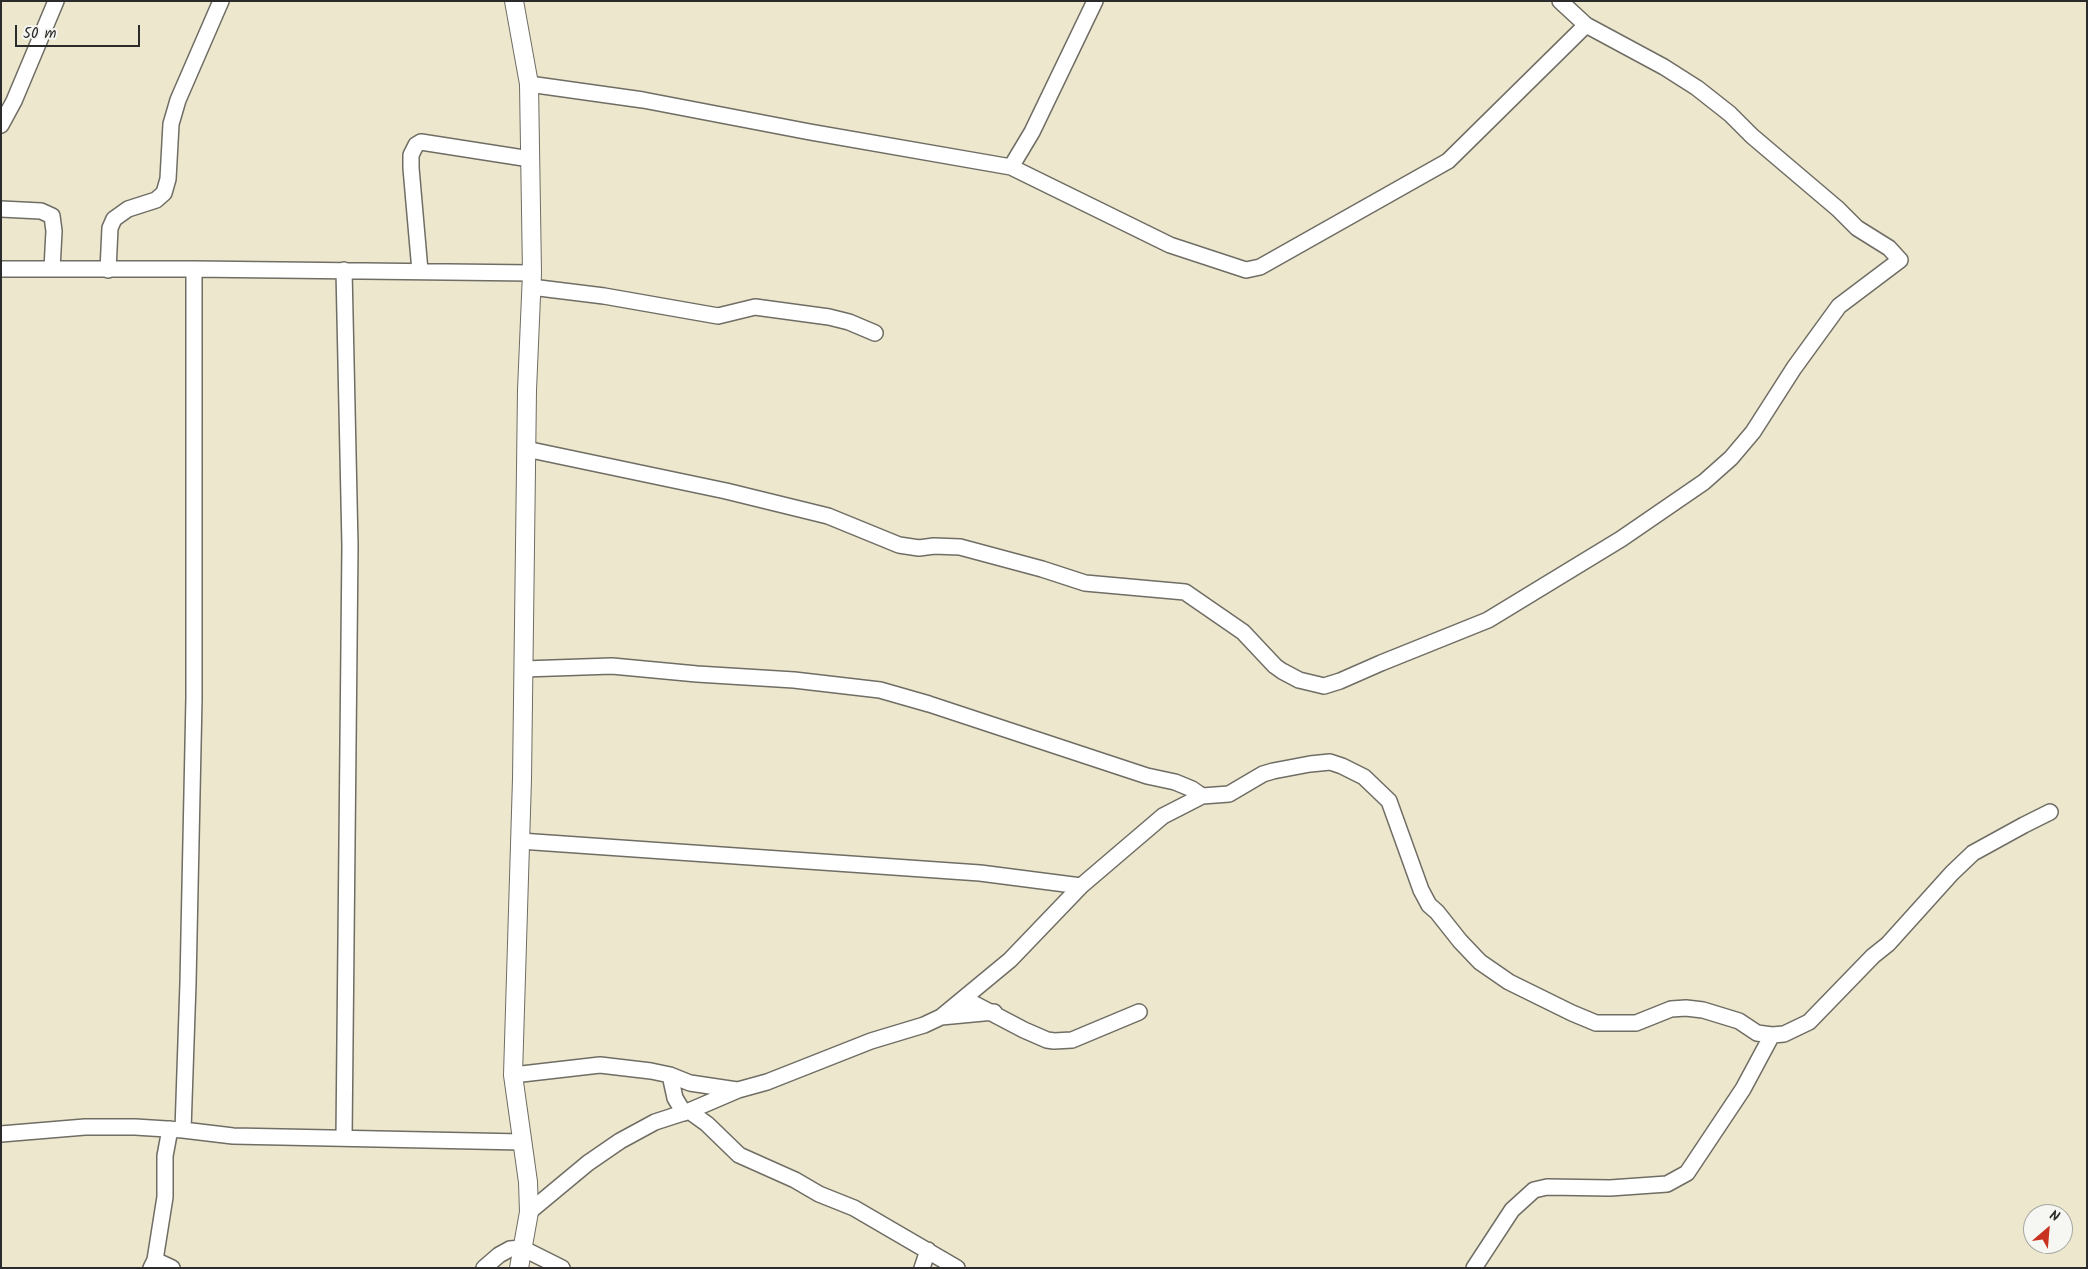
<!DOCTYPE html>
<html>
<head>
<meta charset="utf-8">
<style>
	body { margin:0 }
	#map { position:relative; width:2088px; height:1269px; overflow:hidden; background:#ece7cd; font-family:Kalam,sans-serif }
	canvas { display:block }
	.frame { position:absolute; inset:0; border:2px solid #2b2b2b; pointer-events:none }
	.north { position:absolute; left:2023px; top:1204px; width:50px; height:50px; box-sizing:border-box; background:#f6f6f2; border:1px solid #a5a5a2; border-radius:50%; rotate:27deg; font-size:14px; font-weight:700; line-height:20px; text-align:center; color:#2b2b2b }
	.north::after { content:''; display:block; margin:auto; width:18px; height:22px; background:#c8321e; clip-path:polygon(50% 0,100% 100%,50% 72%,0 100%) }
	.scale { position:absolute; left:15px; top:25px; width:125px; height:22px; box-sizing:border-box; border:2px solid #2b2b2b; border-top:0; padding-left:6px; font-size:15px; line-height:18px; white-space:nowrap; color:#2b2b2b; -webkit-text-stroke:4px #f6f6f2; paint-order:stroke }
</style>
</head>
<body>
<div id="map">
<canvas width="2088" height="1269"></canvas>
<div class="frame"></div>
<div class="north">N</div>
<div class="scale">50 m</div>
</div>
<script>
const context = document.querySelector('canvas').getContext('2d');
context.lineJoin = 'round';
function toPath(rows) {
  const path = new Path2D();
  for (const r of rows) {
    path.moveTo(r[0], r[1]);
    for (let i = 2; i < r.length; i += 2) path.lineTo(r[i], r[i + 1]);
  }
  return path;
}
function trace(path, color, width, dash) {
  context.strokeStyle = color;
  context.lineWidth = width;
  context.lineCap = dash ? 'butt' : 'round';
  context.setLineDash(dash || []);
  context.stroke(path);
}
const minor = toPath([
	[529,84,643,100,810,132,1011,167,1170,245,1246,270,1260,267,1448,161,1586,25],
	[1,125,14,101,56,1],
	[1011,167,1032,132,1095,1],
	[1,209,41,211,52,216,54,231,52,269],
	[1,269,194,269,532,273],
	[108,270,110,228,114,219,128,209,156,200,164,193,168,179,171,124,178,100,221,1],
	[420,271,411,168,411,155,416,145,421,142,530,159],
	[531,287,604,296,718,316,755,307,829,317,849,322,875,333],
	[526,449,726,491,828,516,899,545,919,548,934,546,960,547,1042,569,1085,583,1185,592,1243,632,1275,666,1282,671,1299,680,1324,686,1340,681,1381,663,1488,620,1621,539,1704,482,1731,458,1753,432,1794,368,1839,306,1900,260,1889,248,1857,228,1838,209,1752,136,1730,114,1697,88,1664,67,1586,25,1560,1],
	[524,669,612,666,697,674,794,680,880,690,929,704,1147,776,1175,782,1192,789,1202,796],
	[520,841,980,873,1081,886],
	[965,999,1024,1030,1047,1040,1054,1041,1072,1040,1139,1012],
	[941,1017,994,1012],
	[513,1075,600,1065,651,1071,670,1075,690,1083,737,1090],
	[670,1075,675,1098,684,1113],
	[689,1111,707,1124,739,1155,795,1180,819,1194,854,1208,957,1268],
	[183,1130,188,983,194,698,194,269],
	[1,1134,85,1127,135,1127,183,1130,233,1136,522,1142],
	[344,1138,350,546,344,270],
	[529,1212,588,1163,620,1141,655,1122,689,1111,738,1090,767,1082,871,1041,924,1025,941,1017,1010,960,1081,886,1163,816,1202,796,1229,794,1263,774,1273,771,1310,764,1330,762,1342,766,1364,777,1389,801,1421,890,1429,905,1437,912,1460,941,1480,962,1509,982,1572,1013,1596,1023,1636,1023,1671,1009,1686,1008,1703,1010,1739,1021,1757,1033,1772,1035,1784,1034,1809,1022,1873,956,1888,944,1952,873,1973,853,2024,825,2050,812],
	[155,1260,172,1268],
	[151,1268,155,1260,165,1197,165,1156,170,1129],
	[484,1268,499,1255,510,1249,522,1248,562,1268],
	[922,1268,928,1250],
	[1474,1268,1512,1210,1534,1190,1547,1187,1610,1188,1667,1184,1687,1173,1743,1089,1772,1035]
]);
const tertiary = toPath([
	[514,1,529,84,532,273,527,390,522,779,513,1075,528,1182,529,1212,519,1268]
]);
trace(minor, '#6f6d64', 18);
trace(tertiary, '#6f6d64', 20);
trace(minor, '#fff', 15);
trace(tertiary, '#fff', 18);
</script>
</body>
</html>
